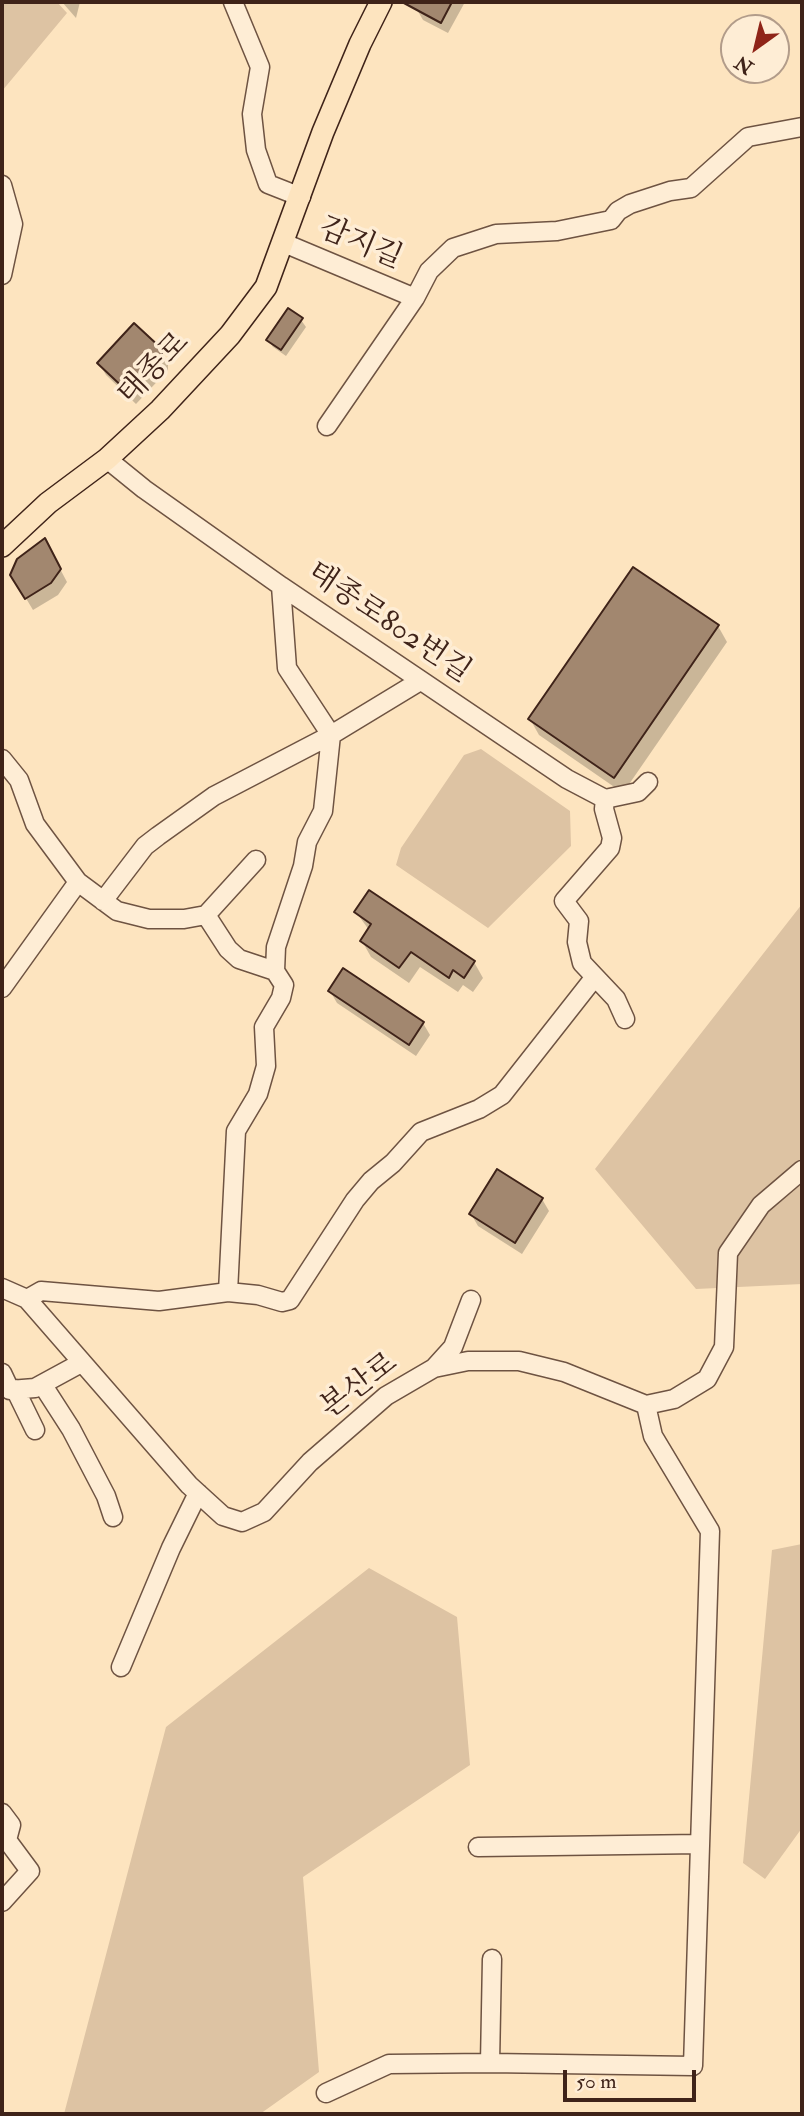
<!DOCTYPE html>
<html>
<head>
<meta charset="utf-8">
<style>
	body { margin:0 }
	#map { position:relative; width:804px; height:2116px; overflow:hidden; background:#fde4bf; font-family:"IM FELL Double Pica",serif }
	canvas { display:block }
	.frame { position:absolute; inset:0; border:4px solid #3f2319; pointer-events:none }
	.north { position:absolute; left:720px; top:14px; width:70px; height:70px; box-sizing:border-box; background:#feedd5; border:2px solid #b29c8a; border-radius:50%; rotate:214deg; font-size:19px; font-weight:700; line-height:28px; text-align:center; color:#3f2319 }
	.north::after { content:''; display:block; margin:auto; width:24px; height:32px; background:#8f2418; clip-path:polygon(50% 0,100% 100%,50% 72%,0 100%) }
	.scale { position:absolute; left:563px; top:2070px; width:133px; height:32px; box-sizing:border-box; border:4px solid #3f2319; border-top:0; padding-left:9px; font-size:21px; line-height:24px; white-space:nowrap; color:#3f2319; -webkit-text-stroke:5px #feedd5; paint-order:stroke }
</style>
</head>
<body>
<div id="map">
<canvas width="804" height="2116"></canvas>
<div class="frame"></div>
<div class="north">N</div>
<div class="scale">50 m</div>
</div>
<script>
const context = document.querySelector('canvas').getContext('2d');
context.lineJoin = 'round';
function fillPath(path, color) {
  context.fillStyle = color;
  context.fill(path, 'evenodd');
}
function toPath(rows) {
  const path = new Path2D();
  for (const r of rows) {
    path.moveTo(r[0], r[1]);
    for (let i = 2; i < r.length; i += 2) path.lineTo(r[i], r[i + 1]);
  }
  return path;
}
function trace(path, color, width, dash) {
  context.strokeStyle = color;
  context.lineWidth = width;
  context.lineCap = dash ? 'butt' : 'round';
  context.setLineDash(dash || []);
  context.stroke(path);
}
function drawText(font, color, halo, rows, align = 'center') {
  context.font = font + ' "IM FELL Double Pica","Noto Serif KR",serif';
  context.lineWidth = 7;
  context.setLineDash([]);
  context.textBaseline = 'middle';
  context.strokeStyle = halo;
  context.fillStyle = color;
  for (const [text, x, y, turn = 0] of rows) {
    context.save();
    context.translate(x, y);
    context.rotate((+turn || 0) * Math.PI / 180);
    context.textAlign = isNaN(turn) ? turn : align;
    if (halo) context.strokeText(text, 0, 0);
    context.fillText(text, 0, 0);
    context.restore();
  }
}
fillPath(toPath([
	[2,2,57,2,67,13,2,91],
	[481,749,570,811,571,846,488,928,396,865,401,848,464,755],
	[802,904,802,1284,696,1289,595,1169],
	[802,1544,802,1828,765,1879,743,1863,772,1550],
	[369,1568,457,1617,470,1765,303,1877,319,2072,260,2114,64,2114,166,1727]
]), '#ddc3a3');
fillPath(toPath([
	[62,2,80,2,76,18],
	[419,2,465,2,448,33,423,20,416,8],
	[301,320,306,327,286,356,273,347,268,340],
	[160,350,168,363,168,370,136,404,106,375,99,363],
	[51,552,67,582,58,595,33,610,12,575],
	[718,626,727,642,623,793,539,735,530,719],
	[356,912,474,962,483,978,473,992,463,985,458,992,420,967,409,983,371,957,362,941,369,930],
	[330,991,423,1023,430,1035,416,1056,337,1003],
	[542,1199,549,1211,522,1254,478,1226,471,1214]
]), '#0003');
const building = toPath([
	[402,2,452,2,441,23,402,2],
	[288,308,303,318,281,350,266,340,288,308],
	[134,323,162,349,162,357,129,393,97,363,134,323],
	[45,538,61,569,51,583,25,599,10,575,17,559,45,538],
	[633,567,719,625,614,778,528,719,633,567],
	[369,890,475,961,464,978,453,970,449,978,411,952,399,968,360,941,371,924,354,912,369,890],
	[343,968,424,1022,409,1045,328,991,343,968],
	[497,1169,543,1198,515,1243,469,1214,497,1169]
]);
fillPath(building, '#a2876f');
trace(building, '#3f2319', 2);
const minor = toPath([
	[233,2,260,67,252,114,256,150,268,184,301,197],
	[2,185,13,224,2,275],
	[284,243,415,298],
	[327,426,415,298,429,271,453,248,496,234,557,231,611,220,618,211,630,204,670,191,691,188,748,137,802,127],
	[107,459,144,489,281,586,567,779,605,799,638,792,648,782],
	[2,759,19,780,35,824,78,882,117,911,149,919,184,919,206,915,256,860],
	[605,799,604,809,612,838,610,848,564,901,579,921,577,942,582,963,616,999,625,1019],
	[103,901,145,846,158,836,214,796,331,735,287,668,281,586],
	[206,915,228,949,239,959,275,971],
	[2,988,78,882],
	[2,1288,27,1299,189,1485,223,1516,242,1522,264,1512,310,1462,386,1396,434,1368,468,1361,519,1361,564,1372,646,1405,674,1399,707,1379,724,1347,728,1253,761,1205,802,1170],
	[228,1292,236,1131,258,1094,266,1066,264,1027,281,998,284,985,275,971,276,947,303,866,307,842,323,811,331,735,420,681],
	[27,1299,41,1291,159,1301,228,1292,258,1295,282,1302,290,1300,355,1200,371,1181,393,1163,421,1132,479,1109,502,1095,594,978],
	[434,1368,453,1347,471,1300],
	[2,1373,10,1390,35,1388,81,1363],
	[42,1384,71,1429,106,1496,113,1517],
	[15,1389,35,1430],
	[121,1667,171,1548,198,1493],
	[2,1813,11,1825,7,1840,30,1871,2,1902],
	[478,1847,700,1844],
	[490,2063,492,1959],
	[326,2093,389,2064,490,2063,693,2066,710,1531,653,1436,646,1405]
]);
const major = toPath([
	[2,546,48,503,107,459,160,410,230,335,266,287,323,132,360,44,381,2]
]);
trace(minor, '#6e5342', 21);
trace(major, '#3f2319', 24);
trace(minor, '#feedd5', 18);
trace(major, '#fde4bf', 21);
drawText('30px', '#3f2319', '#feedd5', [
	["감지길",360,245,23],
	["태종로",155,370,-46],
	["태종로802번길",388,624,34],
	["본산로",360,1387,-37]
]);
</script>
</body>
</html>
